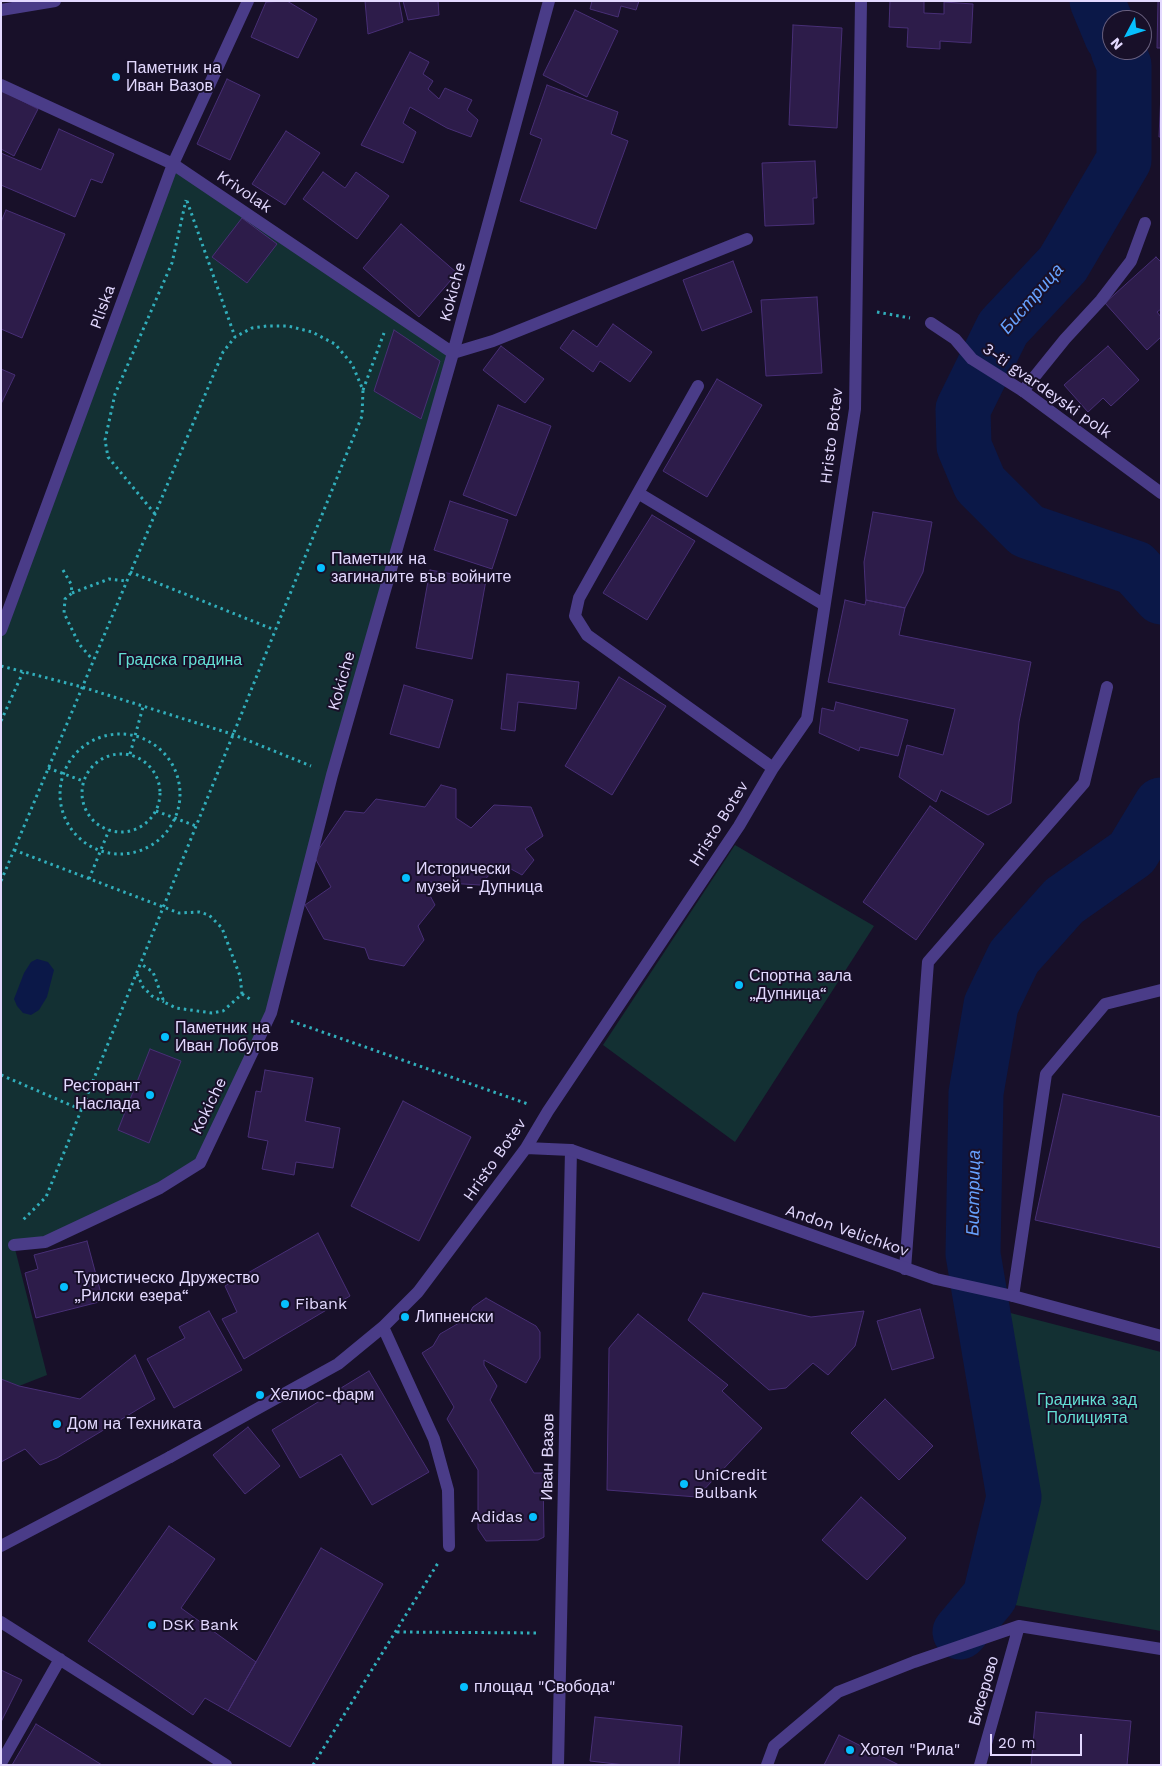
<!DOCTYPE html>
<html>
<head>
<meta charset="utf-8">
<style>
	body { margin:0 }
	#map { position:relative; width:1162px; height:1766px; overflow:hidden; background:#181029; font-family:"Work Sans",sans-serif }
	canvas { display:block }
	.frame { position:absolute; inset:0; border:2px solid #e3d9ff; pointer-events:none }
	.north { position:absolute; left:1102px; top:10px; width:50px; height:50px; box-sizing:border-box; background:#181029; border:1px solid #69607f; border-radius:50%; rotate:230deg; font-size:14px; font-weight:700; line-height:20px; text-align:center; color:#e3d9ff }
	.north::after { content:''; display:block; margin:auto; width:18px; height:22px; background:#06bffe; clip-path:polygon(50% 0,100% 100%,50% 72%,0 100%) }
	.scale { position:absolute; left:990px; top:1734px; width:92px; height:22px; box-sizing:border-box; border:2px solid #e3d9ff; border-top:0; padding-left:6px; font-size:15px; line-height:18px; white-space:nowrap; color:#e3d9ff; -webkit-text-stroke:4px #181029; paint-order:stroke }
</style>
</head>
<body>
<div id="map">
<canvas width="1162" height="1766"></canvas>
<div class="frame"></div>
<div class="north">N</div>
<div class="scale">20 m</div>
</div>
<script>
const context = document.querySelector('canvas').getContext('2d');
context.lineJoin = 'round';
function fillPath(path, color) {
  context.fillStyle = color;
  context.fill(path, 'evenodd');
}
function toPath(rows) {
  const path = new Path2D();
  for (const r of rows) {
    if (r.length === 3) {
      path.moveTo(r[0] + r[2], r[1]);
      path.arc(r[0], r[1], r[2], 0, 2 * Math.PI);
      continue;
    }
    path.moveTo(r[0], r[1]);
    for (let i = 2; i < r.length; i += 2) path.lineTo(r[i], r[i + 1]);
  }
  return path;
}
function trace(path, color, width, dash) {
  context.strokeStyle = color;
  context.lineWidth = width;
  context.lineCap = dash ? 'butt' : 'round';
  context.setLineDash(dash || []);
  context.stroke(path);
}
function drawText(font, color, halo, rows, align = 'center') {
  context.font = font + ' "Work Sans",sans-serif';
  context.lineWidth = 4;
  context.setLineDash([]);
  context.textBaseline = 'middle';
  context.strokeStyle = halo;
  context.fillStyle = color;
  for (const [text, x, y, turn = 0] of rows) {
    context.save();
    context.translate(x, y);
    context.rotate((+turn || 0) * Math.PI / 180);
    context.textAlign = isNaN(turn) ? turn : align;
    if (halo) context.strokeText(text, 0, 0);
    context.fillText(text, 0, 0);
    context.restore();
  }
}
fillPath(toPath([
	[173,164,453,353,271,1013,200,1163,45,1242,14,1245,47,1375,19,1386,1,1379,1,630],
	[735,845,874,926,735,1142,603,1045],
	[995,1309,1161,1352,1161,1631,998,1602,1030,1474,1011,1409]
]), '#133033');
fillPath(toPath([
	[37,959,48,962,54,970,47,997,39,1010,31,1015,23,1013,17,1006,14,999,24,973,31,962]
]), '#0b1848');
trace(toPath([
	[1097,1,1112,37],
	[1118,50,1124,65,1124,160,1063,264,1003,328,963,409,964,446,980,484,1027,531,1135,568,1161,597],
	[960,1632,990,1596,1014,1497,973,1254,976,1093,991,1005,1014,957,1064,901,1132,853,1161,805]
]), '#0b1848', 55);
const building = toPath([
	[287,1,317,19,298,58,251,37,266,2,287,1],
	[365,1,399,1,403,22,368,34,365,1],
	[403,1,438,1,439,15,408,20,403,1],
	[592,1,639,1,636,10,621,6,618,17,590,9,592,1],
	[890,1,924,1,924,13,944,14,944,2,973,4,971,43,940,41,940,49,907,47,908,28,889,27,890,1],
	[1158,1,1161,1,1161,48,1157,48,1158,1],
	[575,10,618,31,587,97,543,75,575,10],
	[793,25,842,28,837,128,789,125,793,25],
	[410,52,429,62,423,74,433,81,428,89,439,99,445,88,472,100,467,110,478,120,471,137,447,128,410,107,403,123,416,132,403,163,361,145,410,52],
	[227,79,260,95,230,160,197,144,227,79],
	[547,85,618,112,611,134,628,141,596,229,520,201,542,139,530,134,547,85],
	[1,90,38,109,14,156,1,149,1,90],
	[1161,93,1161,137,1159,137,1161,93],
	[59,129,114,154,102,183,91,179,75,217,1,185,1,153,41,170,59,129],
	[286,131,320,153,285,205,252,184,286,131],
	[815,161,817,198,813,198,814,224,765,226,762,163,815,161],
	[323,172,345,188,356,172,389,196,357,239,303,199,323,172],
	[6,210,65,234,22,338,1,329,1,222,6,210],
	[242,218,277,244,247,283,212,257,242,218],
	[401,224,457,273,419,317,363,268,401,224],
	[1156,257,1161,262,1161,309,1157,312,1161,317,1161,337,1147,350,1105,303,1156,257],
	[733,261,752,312,702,331,683,280,733,261],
	[817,297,822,373,766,376,761,300,817,297],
	[613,324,652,352,630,382,600,361,593,372,560,348,573,330,597,347,613,324],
	[394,330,440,361,421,419,374,391,394,330],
	[501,346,544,379,525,403,483,370,501,346],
	[1108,346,1139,380,1111,406,1103,398,1088,412,1064,385,1108,346],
	[1,369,15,375,1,404,1,369],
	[717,379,762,405,707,497,663,471,717,379],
	[498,405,551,426,516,516,463,495,498,405],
	[450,501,508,520,492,569,434,550,450,501],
	[873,512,932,522,923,572,905,608,866,600,864,562,873,512],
	[652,515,695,541,647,620,603,593,652,515],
	[430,570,486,580,472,659,416,648,430,570],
	[845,600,865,605,866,600,905,608,899,635,1031,662,1019,722,1011,803,988,815,941,790,936,802,899,777,907,745,943,755,955,709,828,682,845,600],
	[507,674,579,682,576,709,518,702,515,731,501,729,507,674],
	[619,677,666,706,612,795,565,766,619,677],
	[404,685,453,700,439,748,390,734,404,685],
	[836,702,908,720,898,756,860,747,859,751,819,733,822,708,834,711,836,702],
	[441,785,456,789,456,818,471,828,494,805,531,807,543,836,525,849,534,860,522,875,500,863,480,885,430,882,426,888,435,905,418,926,424,940,404,966,369,959,365,948,324,939,305,905,331,887,314,856,345,811,364,813,376,799,425,807,441,785],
	[930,806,984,844,916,940,863,902,930,806],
	[150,1049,181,1061,149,1143,118,1130,150,1049],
	[265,1070,313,1078,305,1121,340,1128,333,1168,296,1162,294,1175,262,1169,268,1141,248,1137,256,1091,261,1092,265,1070],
	[1063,1094,1161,1117,1161,1248,1035,1220,1063,1094],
	[403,1101,471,1137,419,1241,351,1206,403,1101],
	[318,1233,350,1296,244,1359,222,1319,237,1312,225,1286,318,1233],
	[87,1241,103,1301,36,1318,25,1273,38,1269,34,1255,87,1241],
	[703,1293,811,1317,864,1311,855,1346,828,1375,813,1363,786,1388,769,1390,688,1320,703,1293],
	[486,1298,536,1326,540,1332,540,1358,526,1383,484,1360,484,1365,497,1386,490,1400,534,1473,543,1473,544,1537,538,1540,486,1541,478,1529,478,1470,447,1419,454,1407,422,1353,433,1346,440,1334,466,1319,473,1307,486,1298],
	[920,1309,934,1358,892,1370,877,1321,920,1309],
	[209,1311,242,1370,174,1408,147,1359,185,1338,179,1327,209,1311],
	[638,1314,728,1385,722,1391,762,1428,697,1497,607,1490,609,1348,638,1314],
	[135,1355,155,1399,57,1458,40,1465,25,1449,1,1462,1,1379,19,1386,80,1399,135,1355],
	[369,1371,429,1472,372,1505,341,1454,300,1478,272,1430,369,1371],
	[885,1399,933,1446,899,1480,851,1433,885,1399],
	[248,1427,280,1466,245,1494,213,1455,248,1427],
	[861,1497,906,1538,867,1580,822,1540,861,1497],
	[169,1526,215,1559,181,1608,256,1662,228,1711,205,1698,193,1715,88,1641,169,1526],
	[321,1548,383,1584,290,1747,228,1711,321,1548],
	[1,1670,22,1680,1,1722,1,1670],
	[1036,1712,1131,1721,1127,1765,1031,1765,1036,1712],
	[595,1717,682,1726,679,1765,625,1765,590,1761,595,1717],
	[36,1724,102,1765,12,1765,36,1724],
	[839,1735,899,1765,824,1765,839,1735]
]);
fillPath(building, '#2d1c4a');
trace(building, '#482f76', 1);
trace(toPath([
	[187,201,235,337],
	[877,312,910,318],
	[363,390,384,333],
	[155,514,108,457,105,440,115,394,172,263,186,200],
	[63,570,71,584,72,593,65,599,64,613,79,644,93,660],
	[130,572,275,630],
	[72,593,109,579,127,581],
	[1,666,82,687,232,734,311,766],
	[1,721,23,672],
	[120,794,60],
	[121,793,39],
	[130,754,143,707],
	[48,768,83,781],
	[156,811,196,826],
	[14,850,179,913,199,912,209,915,222,928,240,976,242,994,223,1011,212,1013,176,1008,164,1002,153,972,141,964],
	[89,879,109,830],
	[1,881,223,352,235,337,252,328,267,326,288,326,312,332,335,344,352,364,363,390,362,416,46,1197,23,1220],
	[137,974,143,987,152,996,164,1002],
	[242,994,253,1001],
	[291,1021,528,1104],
	[1,1075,82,1110],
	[397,1632,540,1633],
	[313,1765,438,1563]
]), '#31aebb', 3, [2.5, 4]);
trace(toPath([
	[453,353,493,341,747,239],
	[1023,391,1065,339,1101,300,1131,261,1145,223],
	[905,1269,928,962,1084,783,1107,687],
	[1013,1296,1046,1074,1105,1004,1161,990]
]), '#4a3c88', 12);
trace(toPath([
	[1,1546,170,1457],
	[1,1622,226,1765],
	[1,1763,60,1659],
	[558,1765,571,1150]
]), '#4a3c88', 12);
trace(toPath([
	[1,10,55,1],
	[1,85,173,164,453,353],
	[931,323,955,339,972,359,1023,391,1161,493],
	[698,386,579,598,575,616,587,635,773,768],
	[638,493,823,604],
	[1,630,173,164,248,1],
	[526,1148,571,1150,936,1279,1013,1296,1161,1336],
	[14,1245,45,1242,160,1188,200,1163,271,1013,332,775,453,353,549,1],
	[383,1327,434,1439,448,1490,449,1546],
	[170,1457,338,1364,383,1327,418,1292,526,1148,548,1111,739,826,773,768,807,719,855,409,861,1],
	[767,1765,774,1746,838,1692,914,1662,1019,1626,1161,1649],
	[980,1765,1019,1626]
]), '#4a3c88', 12);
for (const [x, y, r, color] of [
	[116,77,5,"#06bffe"],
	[321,568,5,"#06bffe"],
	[406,878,5,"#06bffe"],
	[739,985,5,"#06bffe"],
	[165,1037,5,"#06bffe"],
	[150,1095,5,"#06bffe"],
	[64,1287,5,"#06bffe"],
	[285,1304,5,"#06bffe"],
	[405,1317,5,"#06bffe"],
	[260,1395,5,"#06bffe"],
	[57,1424,5,"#06bffe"],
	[684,1484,5,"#06bffe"],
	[533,1517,5,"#06bffe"],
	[152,1625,5,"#06bffe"],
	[464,1687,5,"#06bffe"],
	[850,1750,5,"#06bffe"]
]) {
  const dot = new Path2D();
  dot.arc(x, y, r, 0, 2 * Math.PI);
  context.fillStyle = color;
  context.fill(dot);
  trace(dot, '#181029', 2);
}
drawText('16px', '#e3d9ff', '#181029', [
	["Паметник на",126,68],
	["Иван Вазов",126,86],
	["Паметник на",331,559],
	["загиналите във войните",331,577],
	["Исторически",416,869],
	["музей - Дупница",416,887],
	["Спортна зала",749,976],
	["„Дупница“",749,994],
	["Паметник на",175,1028],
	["Иван Лобутов",175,1046],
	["Ресторант",140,1086,"right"],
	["Наслада",140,1104,"right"],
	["Туристическо Дружество",74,1278],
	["„Рилски езера“",74,1296],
	["Fibank",295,1304],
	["Липненски",415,1317],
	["Хелиос-фарм",270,1395],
	["Дом на Техниката",67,1424],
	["UniCredit",694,1475],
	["Bulbank",694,1493],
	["Adidas",523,1517,"right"],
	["DSK Bank",162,1625],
	["площад \"Свобода\"",474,1687],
	["Хотел \"Рила\"",860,1750]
], 'left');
drawText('16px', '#e3d9ff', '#181029', [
	["Krivolak",244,192,34],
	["Kokiche",453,292,-75],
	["Pliska",103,307,-70],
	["3-ti gvardeyski polk",1047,391,35],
	["Hristo Botev",832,436,-83],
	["Kokiche",342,681,-74],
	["Hristo Botev",719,824,-58],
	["Kokiche",209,1106,-64],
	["Hristo Botev",495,1160,-55],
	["Andon Velichkov",847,1231,19],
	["Иван Вазов",548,1457,-89],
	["Бисерово",984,1691,-74]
]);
drawText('16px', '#63e0d4', '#181029', [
	["Градска градина",180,660],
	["Градинка зад",1087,1400],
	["Полицията",1087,1418]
]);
drawText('italic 18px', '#67a1fe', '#181029', [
	["Бистрица",1032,299,-49],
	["Бистрица",974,1193,-89]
]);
</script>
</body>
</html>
